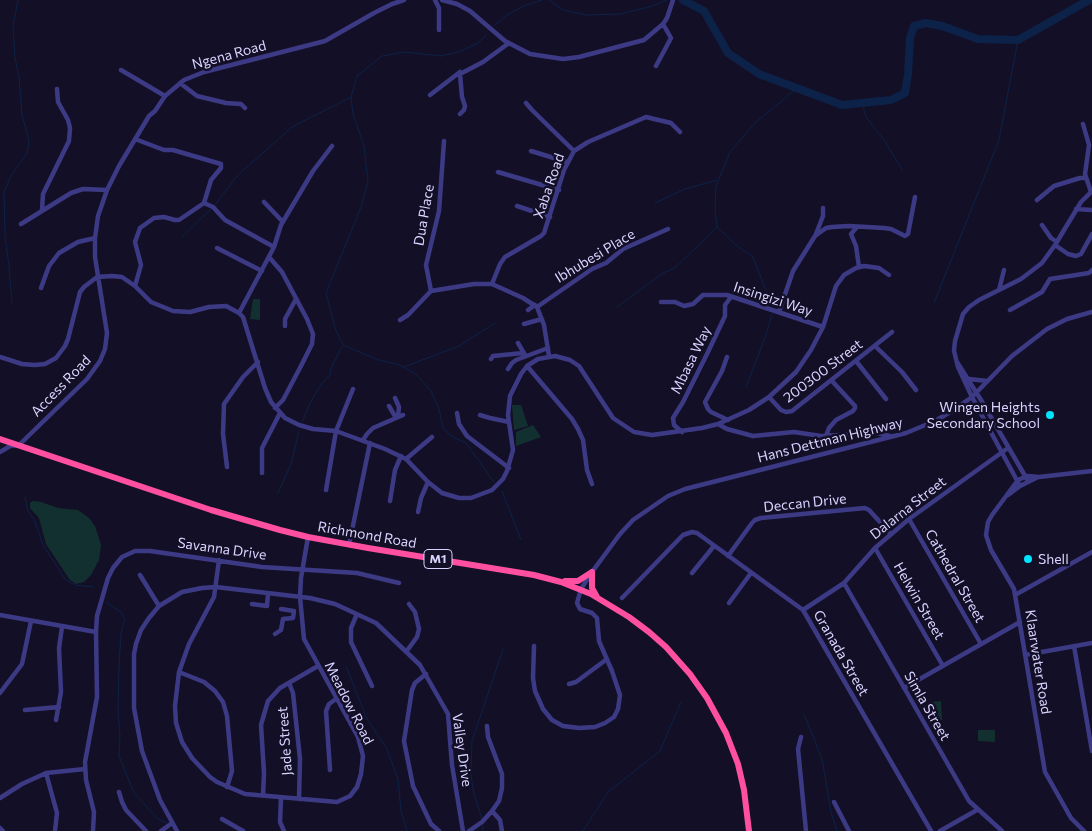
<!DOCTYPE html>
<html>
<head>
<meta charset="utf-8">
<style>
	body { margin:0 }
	canvas { display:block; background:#130f26 }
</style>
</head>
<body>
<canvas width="1092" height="831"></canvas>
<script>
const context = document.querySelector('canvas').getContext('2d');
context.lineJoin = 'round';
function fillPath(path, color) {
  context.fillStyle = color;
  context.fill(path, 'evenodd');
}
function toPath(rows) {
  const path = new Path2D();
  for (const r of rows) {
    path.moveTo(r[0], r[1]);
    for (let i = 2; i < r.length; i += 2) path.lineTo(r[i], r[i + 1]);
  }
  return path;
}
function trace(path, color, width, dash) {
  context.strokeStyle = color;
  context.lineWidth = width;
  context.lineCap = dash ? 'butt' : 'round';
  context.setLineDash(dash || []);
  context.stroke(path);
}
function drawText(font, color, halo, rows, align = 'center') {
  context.font = font + ' Commissioner,sans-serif';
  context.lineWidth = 5;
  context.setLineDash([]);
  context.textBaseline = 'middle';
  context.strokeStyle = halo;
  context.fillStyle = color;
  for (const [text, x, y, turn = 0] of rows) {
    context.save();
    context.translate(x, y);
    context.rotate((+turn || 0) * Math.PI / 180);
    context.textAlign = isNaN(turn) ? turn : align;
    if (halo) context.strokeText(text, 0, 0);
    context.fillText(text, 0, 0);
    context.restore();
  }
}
fillPath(toPath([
	[253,299,260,299,260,320,250,319],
	[512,405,521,405,528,426,514,430],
	[533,425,541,437,516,446,516,432],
	[33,501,41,502,58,508,78,510,89,518,95,526,101,545,99,560,91,575,84,582,76,584,70,580,46,544,39,518,30,508,30,503],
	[941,701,942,720,932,721,931,702],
	[978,730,995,730,995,742,978,741]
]), '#12302f');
trace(toPath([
	[549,0,563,10,586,15,621,14,652,6,667,0],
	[494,26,507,15,524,6,542,0],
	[487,34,478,43,461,51,442,56,404,52,382,56,357,76,351,97,353,114,364,146,368,182,361,207,326,293,336,331,343,345,379,360,400,365,416,374,431,391,439,409,443,428,451,436,466,443,494,482],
	[862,103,866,117,884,140,903,171],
	[655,203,685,189,717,180],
	[215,205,237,176,292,127,351,97],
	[717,227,737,246,753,257,772,306],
	[182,237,212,208],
	[12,303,9,266,5,236,4,192,11,176,27,153,29,141,22,115,19,77,15,58,13,26,18,0],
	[934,303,999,140,1018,40],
	[617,307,663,273,675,268,717,227,715,209,716,186,730,152,755,123,797,88],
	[404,367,459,346,495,323],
	[746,387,766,335,772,314],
	[302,422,311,401,322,383,330,375,331,368,342,347],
	[502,491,521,540],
	[278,493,291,464,299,431],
	[25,497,28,511,34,519,43,545,65,579,75,585,94,587],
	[107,603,121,612,125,619,121,633,119,666,118,713,120,736,119,756,134,793,158,819,167,823],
	[1091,650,1092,650],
	[346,666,367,719,387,749,398,779,401,811,407,831],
	[804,714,822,759,831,812,837,831],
	[482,819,473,790,471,774,472,741,503,649],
	[170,830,171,831],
	[483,831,483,825],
	[583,831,608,792,660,751,681,702]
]), '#0c2248', 1);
trace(toPath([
	[683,0,704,11,728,53,759,74,842,105,891,100,905,93,908,74,910,38,914,26,926,23,942,26,978,39,1018,40,1089,0]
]), '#0c2248', 8);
trace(toPath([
	[435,0,439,8,439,30],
	[442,0,457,4,470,11,505,41,530,54,563,59,579,57,644,40,663,24,667,18,673,0],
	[656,66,671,38,663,24],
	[121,70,165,96],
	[180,83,197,96,226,103,241,104,245,108],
	[430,95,460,72],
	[526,103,532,110,574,151],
	[460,114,464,110,465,106,462,97,460,74,483,62,509,43],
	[1083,124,1089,145,1085,174,1091,192],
	[135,139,164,150,173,150,221,164,221,168,211,180,204,203],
	[531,151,567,162],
	[498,172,559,190],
	[1037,200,1054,186,1080,178,1086,178],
	[264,202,283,222],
	[517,206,550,217],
	[1076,209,1092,210],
	[42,210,43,194,69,141,70,128,68,120,58,102,57,89],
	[21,224,71,193,83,189,107,190],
	[1042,225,1051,238,1057,242],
	[857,227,851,234,856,246,859,267],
	[816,234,823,216,823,208],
	[1055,245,1068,254,1076,256,1081,254,1092,234],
	[217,248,262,271],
	[269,257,282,272,307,319,313,334,312,344,302,364,283,400,275,408],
	[492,284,500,264,505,257,541,236,544,233,564,170,574,151,588,142,646,117,671,123,680,132],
	[135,286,141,265,135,242,140,228,154,218,164,217,175,220,179,220,204,203,213,207,225,220,274,247],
	[41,288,49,266,59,253,78,242,95,238],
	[999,290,1004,270],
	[431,291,426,265,439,211,444,141],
	[661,302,675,302,684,306,693,304,703,295,727,295,823,327],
	[537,307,592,269,606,263,623,249,668,229],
	[528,310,535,305],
	[1010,310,1042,292,1050,279,1089,273,1092,270],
	[779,312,793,271,815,236,826,228,832,227,849,226,884,228,891,229,905,236,908,234,915,197],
	[239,313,274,247,281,225,313,171,332,146],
	[400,320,408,315,431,291,474,284,492,284,523,298,537,307,544,325,549,356],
	[524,324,542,319],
	[285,326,285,319,296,299],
	[518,343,525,355],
	[875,346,902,372,916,390],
	[0,357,22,364,35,365,45,364,56,358,65,346,68,339,80,292,84,287,97,277,112,276,122,277,135,286,151,302,173,311,190,312,209,307,226,306,239,313,243,317,265,388,271,402,285,418,299,425,313,429,336,431,385,449,406,459,428,482,442,493,459,498,471,498,492,490,503,479,507,471,513,450,508,415,510,396,521,374,527,366,538,359,555,356,570,360,579,366,613,418,634,432,652,435,702,428,718,424,749,410,769,397,796,372,811,350,823,327,836,286,844,275,856,268,864,266,879,268,889,275],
	[727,357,722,371,705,402,708,409,711,412,728,420],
	[491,359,493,356,523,353],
	[856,361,886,399],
	[957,362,981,400,1028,481],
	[527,366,572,419,578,429,583,440,587,470,592,484],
	[508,369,512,363,516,360,548,348],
	[969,379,987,381],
	[769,397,781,410,786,412,792,411,892,332],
	[395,398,399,407,398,417],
	[961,405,972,405,977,408],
	[389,406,396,418],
	[457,413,459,424,467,436,509,468],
	[480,415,490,418,509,422],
	[718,424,727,429,753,436,794,432,821,436,877,433,890,436],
	[682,432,674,425,673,418,683,402,708,352,725,316,725,305,731,297],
	[826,436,829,428,836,420,853,411,855,408,855,406,832,381],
	[363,440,367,434,373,428,403,415],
	[0,452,10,446,19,445,87,379,100,361,105,349,107,333,95,257,95,238,98,216,107,190,119,166,149,116,155,111,165,96,184,80,204,72,325,41,374,13,392,4,404,0],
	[406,459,432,437],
	[227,467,223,434,224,404,243,377,258,362],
	[262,473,262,448,280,413],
	[1020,486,972,397,958,367,954,351,955,341,963,314,969,307,979,300,1021,279,1042,263,1055,245,1081,202,1092,191],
	[326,490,336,431,353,389],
	[1008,495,1020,486,1038,477],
	[390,501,395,470,401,456],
	[418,512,421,498,428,482],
	[909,519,981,644],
	[349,545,370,443],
	[875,548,943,666],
	[728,556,752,523,755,520,761,518,865,508,869,510,891,534],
	[219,560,214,597,189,644,179,672,175,706,176,723,182,742,192,758,210,777,217,782,245,794,337,802,350,796,357,787,361,774,363,756,358,737,304,639,300,597,301,578,308,537],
	[692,573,714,546],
	[140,575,159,606],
	[844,583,969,801,1002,831],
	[1015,595,1092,552],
	[622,598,683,535,692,532,697,533,803,610,931,831],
	[729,603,751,573],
	[252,604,267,606,268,594],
	[803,610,844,583,875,548,909,519,1008,448],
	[357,614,351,628,351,642,372,686],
	[0,615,96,632],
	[275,634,281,630,283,619,293,618,294,611,281,609],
	[534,646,533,678,535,691,543,709,552,720,563,726,579,728,595,727,605,723,614,717,618,709,620,695,612,671,599,641,597,618,592,613,580,609,577,603,581,589,592,572,620,534,633,520,668,496,685,489,906,433,935,421,952,411,972,397,1012,356,1047,329,1067,319,1092,312],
	[1074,646,1092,751],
	[406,652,417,637,419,629,415,612,409,604],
	[1025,655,1092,643],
	[179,672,204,682,215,691,223,702,227,716,232,771,227,787],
	[426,674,415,683,412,690,404,741,413,786,431,824,439,831],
	[289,683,293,693,300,759,299,799],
	[569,684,576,682,607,659],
	[904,688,1020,622],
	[0,693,22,664,31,621],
	[25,710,59,707],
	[56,720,61,692,59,648,62,627],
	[801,737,798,749,806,831],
	[330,770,326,711,329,704,336,699],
	[46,773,57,813,55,831],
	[119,792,122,802,126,810,146,831],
	[263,796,264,773,261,725,268,701,280,688,318,666],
	[0,798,22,784,46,773,85,769],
	[281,798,280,822,284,831],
	[834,802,849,831],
	[492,811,500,820,502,831],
	[222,819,243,831],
	[0,828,3,831],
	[93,831,94,812,86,780,85,762,97,697,96,632,97,616,108,578,113,568,122,557,135,551,150,551,262,567,357,573,399,583],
	[161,831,172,823],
	[177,831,160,800,142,751,134,708,134,654,136,644,141,630,149,618,159,606,182,592,202,588,216,587,310,598,335,604,376,623,420,665,448,714,452,765,463,831],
	[469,831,482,822,492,811,499,801,502,788,502,774,488,737,487,726],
	[940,831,977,810],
	[1084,831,1071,818,1045,772,1014,589,991,550,986,535,988,522,992,515,1018,480,1027,476,1039,477,1092,471]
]), '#3d3a85', 4.5);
trace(toPath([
	[0,439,211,510,280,530,308,537,368,548,534,575,561,582,591,594,629,617,649,632,666,647,690,674,707,698,726,733,738,764,744,790,749,831],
	[592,572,592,588,597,597],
	[565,581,578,581,592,572]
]), '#ff4fa3', 6);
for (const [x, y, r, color] of [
	[1050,415,5,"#00e5ff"],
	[1028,559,5,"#00e5ff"]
]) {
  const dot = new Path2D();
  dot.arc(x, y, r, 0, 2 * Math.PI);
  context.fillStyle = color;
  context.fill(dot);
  trace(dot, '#130f26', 2);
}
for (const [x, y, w] of [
	[438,559,28]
]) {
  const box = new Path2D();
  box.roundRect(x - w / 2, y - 9.5, w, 19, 4);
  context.fillStyle = '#130f26';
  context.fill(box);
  trace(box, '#d9d4ff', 1);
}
drawText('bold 12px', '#d9d4ff', null, [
	["M1",438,559]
]);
drawText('14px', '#d9d4ff', '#130f26', [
	["Ngena Road",229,55,-15],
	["Xaba Road",549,186,-71],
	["Dua Place",424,215,-80],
	["Ibhubesi Place",595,256,-31],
	["Insingizi Way",773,299,18],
	["Mbasa Way",691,360,-64],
	["200300 Street",823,371,-37],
	["Access Road",61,386,-46],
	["Hans Dettman Highway",830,440,-14],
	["Deccan Drive",805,503,-6],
	["Dalarna Street",908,508,-38],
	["Richmond Road",367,535,10],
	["Savanna Drive",222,549,8],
	["Cathedral Street",955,576,60],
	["Helwin Street",919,601,60],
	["Granada Street",841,653,60],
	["Klaarwater Road",1038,662,81],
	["Meadow Road",349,703,63],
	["Simla Street",927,706,60],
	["Jade Street",285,741,-94],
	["Valley Drive",462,750,82]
]);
drawText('14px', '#d9d4ff', '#130f26', [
	["Wingen Heights",1040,407],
	["Secondary School",1040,423],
	["Shell",1038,559,"left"]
], 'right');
</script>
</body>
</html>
